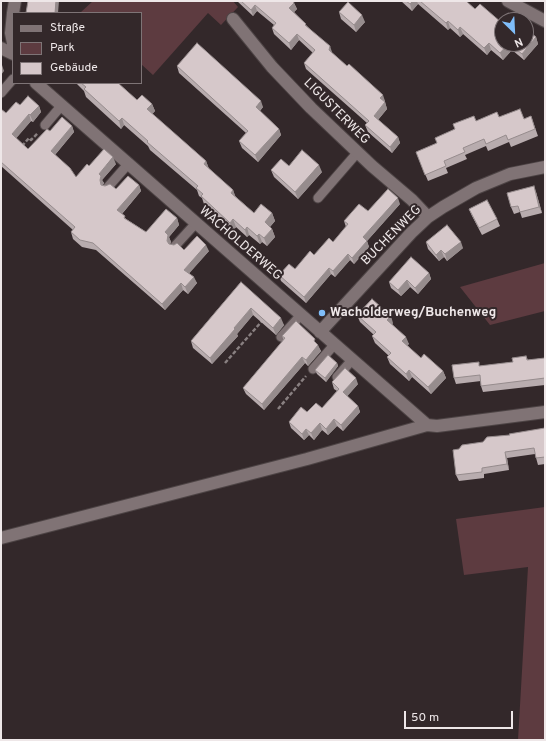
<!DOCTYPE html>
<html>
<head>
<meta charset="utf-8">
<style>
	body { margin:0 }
	#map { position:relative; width:546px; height:741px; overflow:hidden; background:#33282a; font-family:Overpass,sans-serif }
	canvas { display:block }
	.frame { position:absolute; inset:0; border:2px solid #eee7e8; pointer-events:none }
	.legend { position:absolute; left:12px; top:12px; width:130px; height:72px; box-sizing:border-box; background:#33282a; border:1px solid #7e7476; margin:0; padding:5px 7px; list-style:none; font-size:12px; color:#eee7e8 }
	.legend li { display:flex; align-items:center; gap:8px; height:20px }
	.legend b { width:20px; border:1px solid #7e7476 }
	.north { position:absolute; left:494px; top:12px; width:40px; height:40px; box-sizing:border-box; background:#33282a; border:1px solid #7e7476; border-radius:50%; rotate:156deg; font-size:11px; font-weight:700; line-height:16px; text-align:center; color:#eee7e8 }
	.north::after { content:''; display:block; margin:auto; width:14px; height:18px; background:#7fbdf9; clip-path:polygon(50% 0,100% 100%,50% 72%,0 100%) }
	.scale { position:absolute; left:404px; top:711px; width:109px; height:18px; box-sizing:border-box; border:2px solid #eee7e8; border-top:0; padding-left:5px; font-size:12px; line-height:14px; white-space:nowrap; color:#eee7e8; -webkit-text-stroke:3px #33282a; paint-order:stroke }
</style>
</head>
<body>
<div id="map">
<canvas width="546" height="741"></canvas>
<div class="frame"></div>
<ul class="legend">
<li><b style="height:5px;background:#807375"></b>Straße</li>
<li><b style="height:11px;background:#5d3b40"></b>Park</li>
<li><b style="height:11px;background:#d6c8ca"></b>Gebäude</li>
</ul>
<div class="north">N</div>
<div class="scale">50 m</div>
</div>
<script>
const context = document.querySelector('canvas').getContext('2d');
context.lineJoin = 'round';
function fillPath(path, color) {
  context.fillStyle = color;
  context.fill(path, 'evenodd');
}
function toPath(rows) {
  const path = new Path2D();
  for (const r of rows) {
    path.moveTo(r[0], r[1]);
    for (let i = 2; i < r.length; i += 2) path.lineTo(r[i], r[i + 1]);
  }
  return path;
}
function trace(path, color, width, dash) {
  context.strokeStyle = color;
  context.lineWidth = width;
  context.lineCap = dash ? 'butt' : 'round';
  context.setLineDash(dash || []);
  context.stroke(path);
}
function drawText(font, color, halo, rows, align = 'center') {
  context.font = font + ' Overpass,sans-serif';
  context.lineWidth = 4;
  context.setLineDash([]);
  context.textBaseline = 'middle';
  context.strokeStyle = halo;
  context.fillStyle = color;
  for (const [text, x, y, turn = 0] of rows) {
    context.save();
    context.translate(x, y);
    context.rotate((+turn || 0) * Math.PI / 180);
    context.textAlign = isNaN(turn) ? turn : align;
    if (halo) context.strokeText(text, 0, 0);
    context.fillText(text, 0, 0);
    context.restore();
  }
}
fillPath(toPath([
	[93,1,233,1,238,7,221,25,208,13,153,75,141,64,141,13,81,12],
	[545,263,545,311,490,325,460,287],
	[545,507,545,740,518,740,528,567,464,575,456,519]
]), '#5d3b40');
const service = toPath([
	[1,93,13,79],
	[45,125,62,105],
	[108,187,129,163],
	[318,198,357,153],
	[175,246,196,223],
	[281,337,300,316],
	[313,369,334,345],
	[337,377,352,360]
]);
const minor = toPath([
	[508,1,545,21],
	[13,13,11,33,13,43],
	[13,13,15,1],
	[233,19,272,67,311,108,372,166,412,200,428,217],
	[1,48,13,54],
	[36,83,427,425],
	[320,332,411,233,428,217,443,207,476,188,510,174,545,167],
	[1,538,307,459,427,425,437,426,545,412]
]);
trace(service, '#4d4445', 11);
trace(minor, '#4d4445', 14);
trace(toPath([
	[22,146,29,138,31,140,38,133],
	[225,363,263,320],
	[278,409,306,376]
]), '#898081', 2.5, [4, 2]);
trace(service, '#807375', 9);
trace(minor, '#807375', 12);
fillPath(toPath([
	[237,1,293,1,297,9,294,12,332,53,385,101,385,102,387,109,378,120,398,137,400,143,392,153,368,132,365,125,367,123,306,69,304,63,313,53,299,40,291,50,274,34,272,28,274,25,257,11,253,16],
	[401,1,466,1,502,44,526,44,536,37,538,44,524,60,512,50,503,60,491,50,487,55,463,34,460,37,450,28,448,30,418,4,412,11],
	[339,12,365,22,356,32,341,19],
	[177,66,263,107,260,111,279,129,281,135,258,162,242,148,239,141,246,133,179,73],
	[76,83,118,83,137,100,152,104,155,111,152,114,206,161,209,169,233,190,235,196,254,213,272,213,275,221,270,227,272,229,275,237,267,246,262,242,260,244,249,235,247,237,236,227,233,231,204,204,202,198,199,196,197,190,150,150,148,146,124,125,121,129,86,97,84,91],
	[20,105,39,106,41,112,33,122,31,121,16,138,28,149,50,131,72,126,74,132,55,155,76,177,89,166,116,164,102,180,104,183,103,185,116,189,139,185,141,191,122,214,126,219,146,232,177,218,179,225,169,237,171,242,170,244,184,250,209,251,189,273,197,283,188,294,183,290,165,310,96,250,82,247,73,239,71,232,73,230,1,166,1,109,6,113],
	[531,116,538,136,511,147,509,142,488,151,486,146,465,155,467,159,446,168,448,173,428,181,419,159,437,143,476,121,499,117,524,119],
	[289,166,322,172,298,199,274,177,271,170],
	[536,192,542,213,522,218,520,212,514,214,511,207],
	[400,204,367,241,369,247,354,264,350,260,335,277,331,274,306,303,281,281,279,275,295,269,333,242,346,227,344,221,368,211],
	[469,209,497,219,500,226,482,235,472,216],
	[426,242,463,248,447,261,444,257,439,261,428,249],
	[429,273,431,279,418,294,410,287,401,296,391,288,389,282],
	[241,282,284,325,276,335,253,315,237,334,238,336,212,364,193,348,191,341],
	[357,315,393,323,392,324,409,344,407,345,421,358,443,371,446,378,431,394,412,377,409,381,390,364,387,357,389,356,375,343,372,336,374,335,360,322],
	[282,336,316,343,321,351,308,366,305,363,264,410,246,394,243,388,284,340],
	[526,356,528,360,545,358,545,385,483,392,481,386,481,381,456,384,454,378,480,366,513,362],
	[337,363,338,366,326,382,317,374,315,370],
	[332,382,358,384,347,396,358,406,360,412,343,431,337,426,328,435,322,430,314,440,309,435,304,440,291,428,289,422,307,412,322,408,337,391,334,389],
	[545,428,545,464,538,465,535,454,507,458,509,470,484,474,484,478,459,481,456,475,459,449,510,435]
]), '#b8acae');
fillPath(toPath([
	[56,1,59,1,58,13,55,13],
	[413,1,417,1,418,4,412,11,410,4],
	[294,3,297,9,292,14,289,8],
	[255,5,257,11,253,16,251,10],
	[362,15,365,22,356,32,354,25],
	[448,21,450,28,448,30,446,23],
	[460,27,463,34,460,37,458,30],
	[297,34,299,40,291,50,289,43],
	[536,37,538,44,524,60,522,54],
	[489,43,491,50,487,55,484,48],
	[508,44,510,44,512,50,503,60,500,53],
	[330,46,332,52,331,56,329,50],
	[2,65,4,71,1,75,1,66],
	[383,95,385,101,382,104,380,98],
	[261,101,263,107,258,113,256,107],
	[385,102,387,109,376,122,374,116],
	[152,104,155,111,150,117,147,109],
	[39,106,41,112,33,122,30,115],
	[29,114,31,121,14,141,12,134],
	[122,118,124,125,121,129,119,121],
	[72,126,74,132,53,157,51,151],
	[279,129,281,135,258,162,255,155],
	[398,137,400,143,392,153,390,147],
	[113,157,116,164,102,180,104,183,102,186,100,180,99,174],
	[206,161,209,169,204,164],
	[319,165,322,172,298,199,295,192],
	[139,185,141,191,119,217,117,210],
	[534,186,536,192,542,213,539,207],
	[233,190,236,198,231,193],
	[398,198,400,204,367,241,369,247,354,264,352,258,363,237],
	[272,213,275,221,267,230,265,222],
	[177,218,179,225,169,237,171,242,169,247,165,232],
	[233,219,236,227,233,231,230,223],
	[247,227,249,235,247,237,245,230],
	[272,229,275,237,267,246,264,238],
	[259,234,262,242,260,244,257,236],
	[461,242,463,248,447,261,445,254],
	[206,245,209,251,187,276,184,270],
	[441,250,444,257,439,261,436,255],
	[348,254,350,260,335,277,333,271],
	[329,268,331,274,306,303,304,297],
	[429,273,431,279,418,294,415,288],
	[194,277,197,283,188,294,185,287],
	[407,280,410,287,401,296,398,290],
	[181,283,183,290,165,310,162,304],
	[251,308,253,315,237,334,238,336,212,364,210,358,234,328],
	[391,316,393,323,390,327,387,320],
	[281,318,284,325,276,335,273,328],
	[406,337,409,344,405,348,402,341],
	[318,345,321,351,308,366,306,360],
	[302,357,305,363,264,410,262,404],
	[337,363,338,366,326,382,325,378],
	[409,370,412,377,409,381,406,374],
	[443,371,446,378,431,394,428,387],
	[356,378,358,384,345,399,343,392],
	[358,406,360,412,343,431,341,425],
	[334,419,337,426,328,435,326,429],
	[320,423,322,430,314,440,311,433],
	[306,429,309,435,304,440,302,434],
	[505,452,507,458,509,470,507,464]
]), '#968c8d');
const building = toPath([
	[28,1,56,1,55,13,26,13,28,1],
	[241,1,293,1,294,3,289,8,306,24,305,25,330,46,329,50,347,66,349,64,383,95,380,98,385,102,374,116,398,137,390,147,365,125,369,121,304,63,315,50,297,34,289,43,272,28,276,23,255,5,251,10,241,1],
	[406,1,413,1,410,4,406,1],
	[420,1,466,1,475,9,480,4,502,23,502,44,508,44,500,53,489,43,484,48,460,27,458,30,448,21,446,23,420,1],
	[348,2,362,15,354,25,339,12,348,2],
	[526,29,536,37,522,54,510,44,526,44,526,29],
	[197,43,261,101,256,107,279,129,255,155,239,141,248,131,177,66,197,43],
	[81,83,118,83,137,100,142,95,152,104,147,109,206,161,204,164,233,190,231,193,254,213,261,204,272,213,265,222,272,229,264,238,259,234,257,236,247,227,245,230,233,219,230,223,201,196,203,194,196,188,198,186,147,142,148,141,122,118,119,121,84,89,86,87,81,83],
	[28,96,39,106,30,115,29,114,12,134,28,149,47,129,50,131,62,117,72,126,51,151,70,168,76,177,87,164,89,166,104,149,113,157,99,174,101,176,100,180,101,185,105,186,110,184,116,189,128,176,139,185,117,210,125,216,124,218,146,232,166,209,177,218,165,232,168,235,167,241,169,244,174,245,177,243,184,250,197,236,206,245,184,270,194,277,185,287,181,283,162,304,93,243,80,240,71,232,75,227,1,162,1,109,6,113,16,102,20,105,28,96],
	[520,109,524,119,531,116,535,129,508,140,506,135,486,144,484,139,463,148,465,152,444,161,446,166,425,175,416,152,437,143,435,138,455,129,453,124,474,116,476,121,497,112,499,117,520,109],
	[302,150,319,165,295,192,271,170,281,159,289,166,302,150],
	[534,186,539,207,520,212,518,206,511,207,507,193,534,186],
	[388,189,398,198,363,237,367,241,352,258,348,254,333,271,329,268,304,297,279,275,289,264,295,269,310,251,314,255,329,238,333,242,348,224,344,221,359,204,368,211,388,189],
	[487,200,497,219,479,228,469,209,487,200],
	[447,225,461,242,445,254,441,250,436,255,426,242,447,225],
	[411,257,429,273,415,288,407,280,398,290,389,282,411,257],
	[241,282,281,318,273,328,251,308,234,328,235,329,210,358,191,341,241,282],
	[372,299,391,316,387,320,406,337,402,341,421,358,424,354,443,371,428,387,409,370,406,374,387,357,391,353,372,336,376,332,357,315,372,299],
	[296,321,315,339,314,341,318,345,306,360,302,357,262,404,243,388,285,338,282,336,296,321],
	[328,355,337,363,325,378,315,370,328,355],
	[526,356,527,360,545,358,545,378,481,386,480,375,454,378,452,365,479,362,479,366,513,362,512,358,526,356],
	[345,368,356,378,343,392,358,406,341,425,334,419,326,429,320,423,311,433,306,429,302,434,289,422,301,407,307,412,316,403,322,408,339,389,332,382,345,368],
	[545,428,545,457,536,458,534,448,505,452,507,464,482,468,482,472,456,475,453,450,459,449,462,445,483,442,487,437,510,435,509,434,545,428]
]);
fillPath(building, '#d6c8ca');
trace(building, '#968c8d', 1);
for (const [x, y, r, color] of [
	[322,313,4,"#7fbdf9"]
]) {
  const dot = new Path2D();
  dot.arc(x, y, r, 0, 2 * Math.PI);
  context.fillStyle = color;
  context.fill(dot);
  trace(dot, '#33282a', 1.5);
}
drawText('13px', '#eee7e8', '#33282a', [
	["LIGUSTERWEG",336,112,45],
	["BUCHENWEG",392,236,-45],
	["WACHOLDERWEG",240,244,41]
]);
drawText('bold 13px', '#eee7e8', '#33282a', [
	["Wacholderweg/Buchenweg",330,313]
], 'left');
</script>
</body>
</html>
